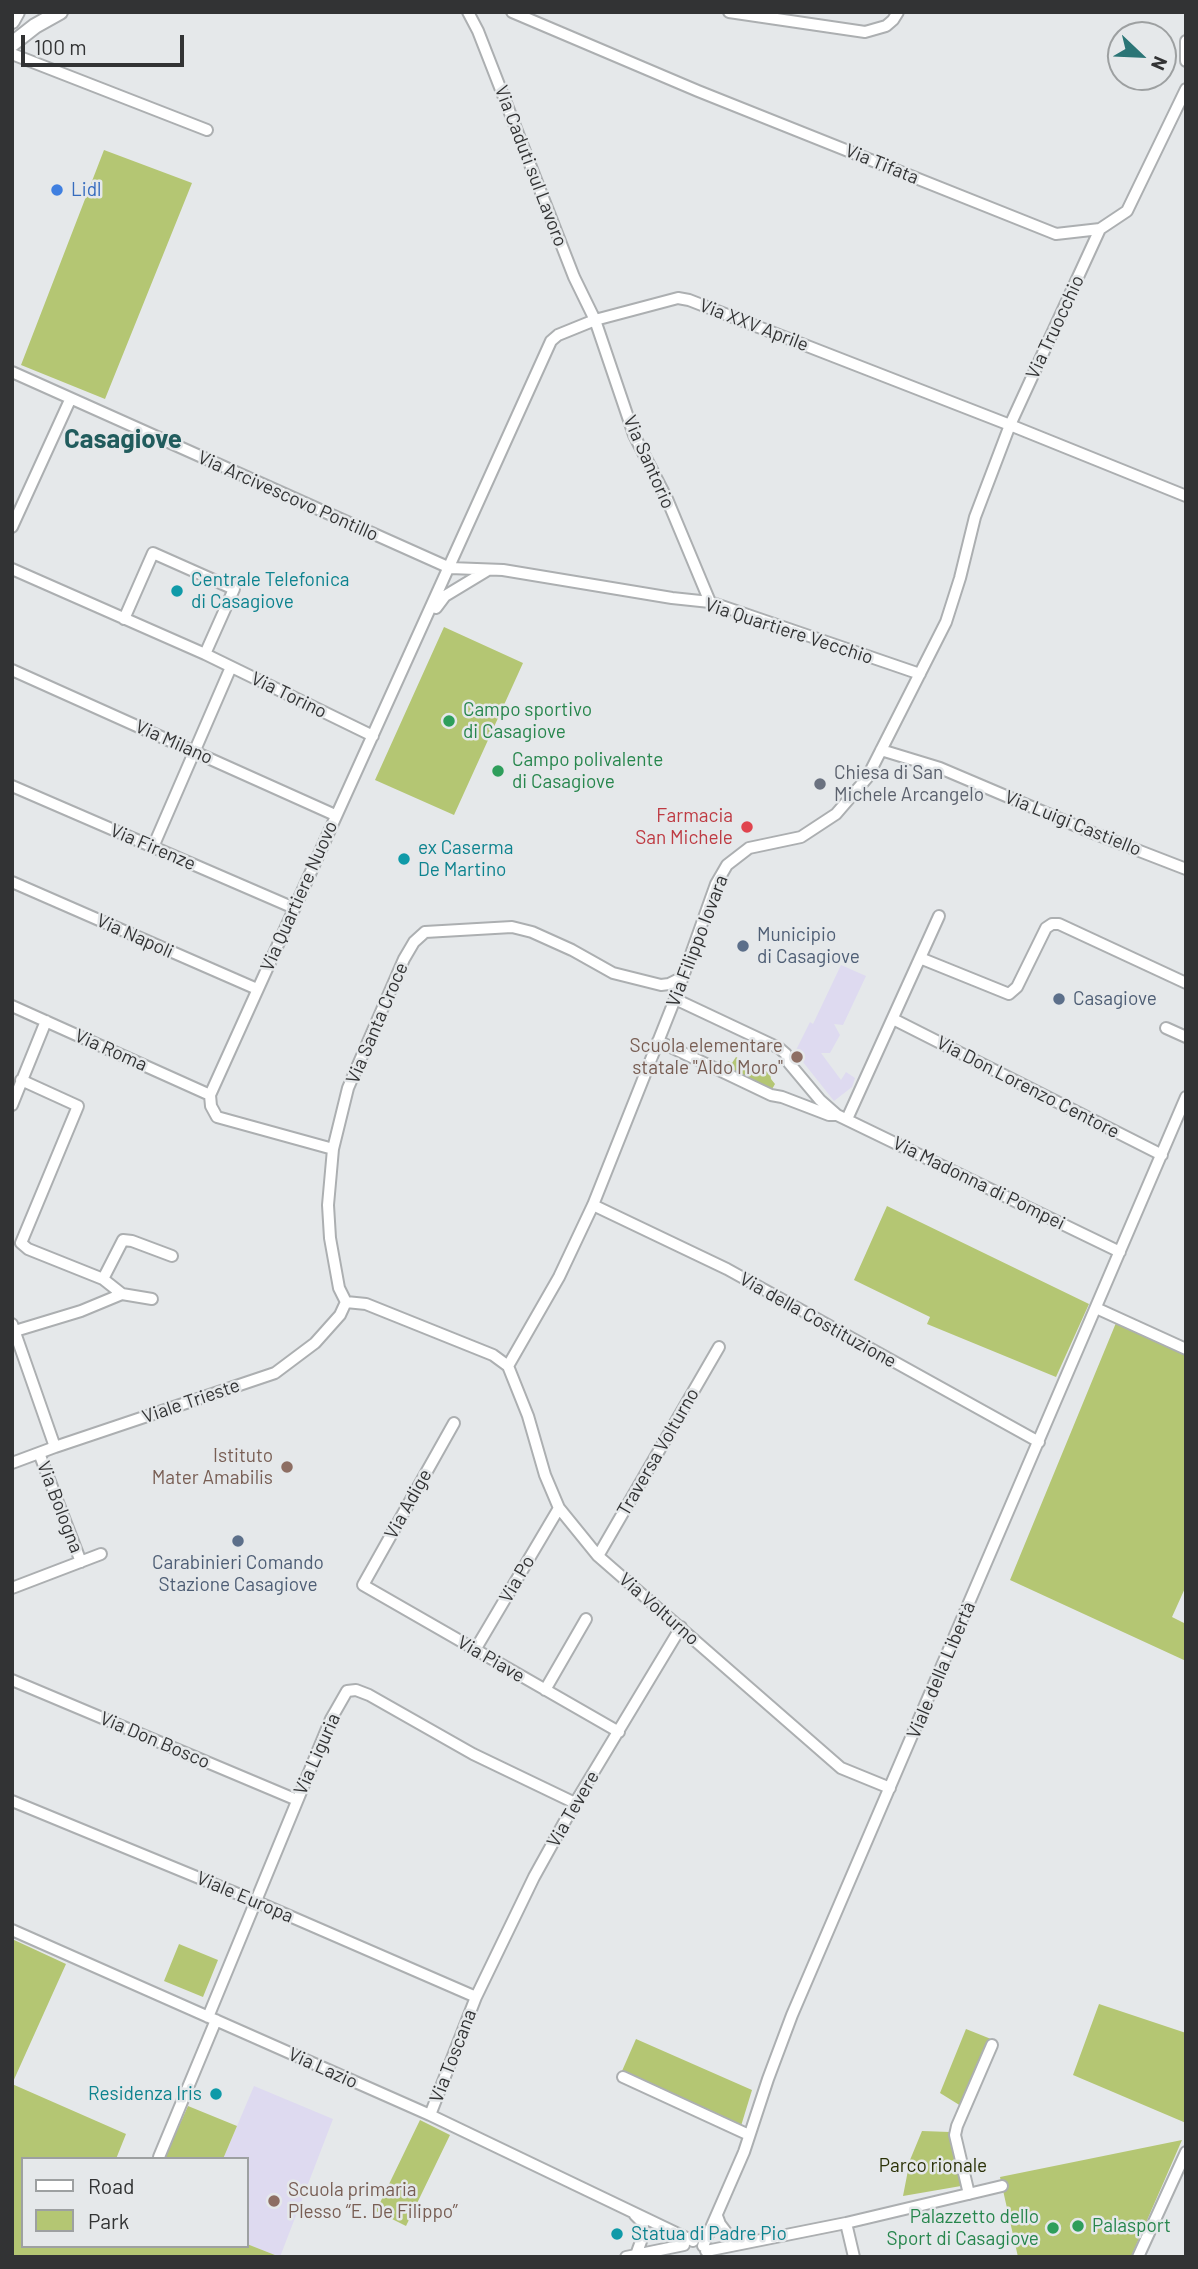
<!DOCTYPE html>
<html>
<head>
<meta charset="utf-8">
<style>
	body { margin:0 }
	#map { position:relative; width:1198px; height:2269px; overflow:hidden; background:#e5e8ea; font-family:Barlow,sans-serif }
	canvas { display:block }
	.frame { position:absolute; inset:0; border:14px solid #323334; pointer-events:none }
	.legend { position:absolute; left:21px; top:2157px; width:228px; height:91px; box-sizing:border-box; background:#e5e8ea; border:2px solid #9da0a1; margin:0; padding:9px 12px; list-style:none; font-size:21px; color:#323334 }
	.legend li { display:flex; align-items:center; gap:14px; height:35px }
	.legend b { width:35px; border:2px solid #9da0a1 }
	.north { position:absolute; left:1107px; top:21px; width:70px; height:70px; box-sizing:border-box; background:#e5e8ea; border:2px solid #9da0a1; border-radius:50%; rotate:113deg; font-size:19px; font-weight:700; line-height:28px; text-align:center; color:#323334 }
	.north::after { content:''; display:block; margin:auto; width:24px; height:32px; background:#2b7576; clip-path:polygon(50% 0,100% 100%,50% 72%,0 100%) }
	.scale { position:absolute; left:21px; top:35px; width:163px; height:32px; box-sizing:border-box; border:4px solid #323334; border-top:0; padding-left:9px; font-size:21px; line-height:24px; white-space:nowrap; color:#323334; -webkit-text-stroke:5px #e5e8ea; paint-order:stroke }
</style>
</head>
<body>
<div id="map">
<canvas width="1198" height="2269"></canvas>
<div class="frame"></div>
<ul class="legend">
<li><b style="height:9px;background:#fff"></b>Road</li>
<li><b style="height:19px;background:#b4c673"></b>Park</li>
</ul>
<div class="north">N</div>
<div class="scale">100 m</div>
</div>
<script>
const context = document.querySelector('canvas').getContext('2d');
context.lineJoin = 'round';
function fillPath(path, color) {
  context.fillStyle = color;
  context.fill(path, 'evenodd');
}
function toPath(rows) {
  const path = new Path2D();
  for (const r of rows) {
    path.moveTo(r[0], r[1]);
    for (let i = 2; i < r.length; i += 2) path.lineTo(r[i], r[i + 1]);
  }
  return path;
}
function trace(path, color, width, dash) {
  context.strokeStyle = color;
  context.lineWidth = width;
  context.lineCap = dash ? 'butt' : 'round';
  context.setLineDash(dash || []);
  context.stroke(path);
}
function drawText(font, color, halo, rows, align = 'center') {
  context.font = font + ' Barlow,sans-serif';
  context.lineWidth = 5;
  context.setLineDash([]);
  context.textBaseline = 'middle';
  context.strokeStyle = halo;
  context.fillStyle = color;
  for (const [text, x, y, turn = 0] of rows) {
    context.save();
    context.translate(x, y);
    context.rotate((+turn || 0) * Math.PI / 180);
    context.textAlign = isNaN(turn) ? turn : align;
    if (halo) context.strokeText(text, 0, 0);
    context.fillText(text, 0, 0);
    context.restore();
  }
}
fillPath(toPath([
	[841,965,866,976,843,1025,834,1024,840,1035,830,1053,821,1053,841,1080,846,1072,855,1078,852,1087,834,1101,795,1052,810,1022,813,1024],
	[254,2086,333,2119,280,2257,247,2244,247,2159,223,2159]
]), '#dedaf0');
fillPath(toPath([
	[104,150,192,183,105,399,21,365],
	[444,627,523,663,454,815,375,780],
	[736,1057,745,1062,743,1069,757,1076,761,1069,770,1073,771,1079,775,1084,771,1091,724,1069,728,1061,732,1063],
	[887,1206,1089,1304,1056,1377,927,1324,930,1317,854,1280],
	[1118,1318,1186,1349,1186,1586,1172,1617,1186,1624,1186,1661,1010,1580],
	[12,1939,66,1964,12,2084],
	[179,1944,218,1960,203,1997,164,1981],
	[1099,2004,1186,2033,1186,2123,1073,2075],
	[966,2029,991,2039,961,2106,940,2093],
	[636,2039,752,2090,741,2126,622,2071],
	[12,2084,126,2134,116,2159,23,2159,23,2246,247,2246,247,2244,280,2257,12,2257],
	[188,2106,237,2126,223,2159,164,2159],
	[420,2120,450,2135,406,2226,376,2211],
	[922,2131,950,2132,961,2186,903,2196,910,2160],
	[1182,2140,1131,2257,1018,2257,1000,2177]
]), '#b4c673');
const minor = toPath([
	[468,12,478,31,574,277,595,320,634,435,667,499,710,602],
	[512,12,698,91,1056,234,1100,229,1127,211,1186,89],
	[729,12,865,32,886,26,893,20,898,12],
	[1186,41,1186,61],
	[12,54,207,130],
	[12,372,450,568,503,570,672,598,710,602,920,674],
	[12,527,70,400],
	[12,569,205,654,373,736],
	[436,608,445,596,488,570],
	[124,619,153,553,234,589,205,654],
	[12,670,335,815],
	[881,750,940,768,1093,833,1186,869],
	[12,786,294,908],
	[153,847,231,667],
	[12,882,257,989],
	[920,958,1009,994,1017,987,1046,928,1052,924,1059,924,1186,983],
	[12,1006,210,1095],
	[893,1019,1162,1155],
	[1166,1028,1186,1037],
	[658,1041,771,1095,782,1097,829,1115,837,1115,820,1100,789,1063,786,1054,779,1048,675,999],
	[21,1080,78,1106,21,1243,28,1249,103,1279,122,1294,152,1299],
	[12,1105,46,1021],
	[837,1115,1120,1252],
	[847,1119,939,916],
	[333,1149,217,1117,211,1106,210,1095,551,341,558,335,595,320,678,298,689,300,1010,425,1186,496],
	[593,1205,727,1269,1039,1442],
	[103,1279,123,1240,132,1241,172,1256],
	[346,1302,339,1288,330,1238,328,1205,333,1149,348,1088,404,959,414,942,425,932,512,927,532,932,572,950,613,973,661,985,669,984,681,978],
	[346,1302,366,1304,493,1355,508,1366],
	[1096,1308,1186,1349],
	[12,1324,55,1447],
	[15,1331,81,1311,122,1294],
	[508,1366,559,1277,593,1205,675,999,716,884,727,865,749,848,801,837,836,814,867,778,946,622,960,578,975,517,1010,425,1100,229],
	[508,1366,528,1416,545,1475,559,1508,598,1556,841,1768,890,1788],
	[454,1423,363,1585,619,1732],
	[39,1453,81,1562],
	[12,1463,55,1447,275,1373,315,1343,340,1315,346,1302],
	[598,1556,719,1347],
	[12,1588,101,1554],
	[475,1650,559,1508],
	[12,1680,297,1800],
	[545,1690,586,1619],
	[12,1801,255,1901,476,1997],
	[12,1930,430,2115,693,2241],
	[208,2017,331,1719,347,1691,356,1690,369,1695,473,1754,575,1803],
	[623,2077,749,2135],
	[430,2115,476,1997,534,1877,575,1803,681,1627],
	[159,2157,216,2020],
	[969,2194,955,2135,957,2126,992,2045],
	[635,2215,642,2222,644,2233,636,2255],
	[717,2216,720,2224,729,2236,736,2240,746,2242],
	[846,2223,854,2257],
	[703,2246,744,2152,768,2079,792,2015,1186,1097],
	[706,2251,846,2223,1002,2186],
	[626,2257,684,2245],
	[1138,2257,1186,2152]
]);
const major = toPath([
	[12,21,17,12],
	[12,44,35,26,60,12]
]);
trace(minor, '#acafb1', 14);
trace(major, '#acafb1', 18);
trace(minor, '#fff', 10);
trace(major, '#fff', 14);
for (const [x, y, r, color] of [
	[57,190,7,"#3f7fe0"],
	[177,591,7,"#0f9aa8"],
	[449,721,7,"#2e9e5b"],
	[498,771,7,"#2e9e5b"],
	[820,784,7,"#6b7280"],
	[747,827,7,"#e0444e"],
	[404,859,7,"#0f9aa8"],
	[743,946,7,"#5c6f8a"],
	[1059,999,7,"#5c6f8a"],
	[797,1057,7,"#8d6e63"],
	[287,1467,7,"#8d6e63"],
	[238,1541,7,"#5c6f8a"],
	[216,2094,7,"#0f9aa8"],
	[274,2201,7,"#8d6e63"],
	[1078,2226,7,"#2e9e5b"],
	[1053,2228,7,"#2e9e5b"],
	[617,2234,7,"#0f9aa8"]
]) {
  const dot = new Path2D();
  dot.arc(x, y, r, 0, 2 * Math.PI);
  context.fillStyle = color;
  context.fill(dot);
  trace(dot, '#e5e8ea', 2.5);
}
drawText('19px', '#323334', '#e5e8ea', [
	["Via Tifata",882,164,22],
	["Via Caduti sul Lavoro",531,166,69],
	["Via XXV Aprile",754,325,21],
	["Via Truocchio",1055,327,-65],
	["Via Santorio",649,462,66],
	["Via Arcivescovo Pontillo",288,496,24],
	["Via Quartiere Vecchio",789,631,18],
	["Via Torino",289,695,26],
	["Via Milano",174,742,24],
	["Via Luigi Castiello",1073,823,22],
	["Via Firenze",153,847,23],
	["Via Quartiere Nuovo",299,896,-66],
	["Via Napoli",135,936,24],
	["Via Filippo Iovara",697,941,-69],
	["Via Santa Croce",377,1023,-67],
	["Via Roma",111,1050,24],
	["Via Don Lorenzo Centore",1028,1087,27],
	["Via Madonna di Pompei",979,1183,26],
	["Via della Costituzione",818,1320,29],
	["Viale Trieste",191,1401,-19],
	["Traversa Volturno",658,1452,-60],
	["Via Adige",408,1504,-61],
	["Via Bologna",60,1507,69],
	["Via Po",517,1579,-60],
	["Via Volturno",659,1609,41],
	["Via Piave",491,1659,30],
	["Viale della Libertà",941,1670,-67],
	["Via Don Bosco",155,1740,23],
	["Via Liguria",317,1754,-66],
	["Via Tevere",573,1809,-60],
	["Viale Europa",245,1897,23],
	["Via Toscana",453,2056,-69],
	["Via Lazio",323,2068,24]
]);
drawText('19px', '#366cbe', '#e5e8ea', [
	["Lidl",71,190]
], 'left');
drawText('19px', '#0d838f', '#e5e8ea', [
	["Centrale Telefonica",191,580],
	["di Casagiove",191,602],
	["ex Caserma",418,848],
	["De Martino",418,870],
	["Residenza Iris",202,2094,"right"],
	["Statua di Padre Pio",631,2234]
], 'left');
drawText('19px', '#27864d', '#e5e8ea', [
	["Campo sportivo",463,710],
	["di Casagiove",463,732],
	["Campo polivalente",512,760],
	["di Casagiove",512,782],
	["Palazzetto dello",1039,2217,"right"],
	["Sport di Casagiove",1039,2239,"right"],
	["Palasport",1092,2226]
], 'left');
drawText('19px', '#5b616d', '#e5e8ea', [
	["Chiesa di San",834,773],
	["Michele Arcangelo",834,795]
], 'left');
drawText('19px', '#be3a42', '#e5e8ea', [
	["Farmacia",733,816],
	["San Michele",733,838]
], 'right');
drawText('19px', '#4e5e75', '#e5e8ea', [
	["Municipio",757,935],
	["di Casagiove",757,957],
	["Casagiove",1073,999],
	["Carabinieri Comando",238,1563,"center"],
	["Stazione Casagiove",238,1585,"center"]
], 'left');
drawText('19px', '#785e54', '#e5e8ea', [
	["Scuola elementare",783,1046],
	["statale \"Aldo Moro\"",783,1068],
	["Istituto",273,1456],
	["Mater Amabilis",273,1478],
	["Scuola primaria",288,2190,"left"],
	["Plesso “E. De Filippo”",288,2212,"left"]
], 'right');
drawText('19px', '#2a3106', '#e5e8ea', [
	["Parco rionale",933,2166]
]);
drawText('bold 26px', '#215c5d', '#e5e8ea', [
	["Casagiove",123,439]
]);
</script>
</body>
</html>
